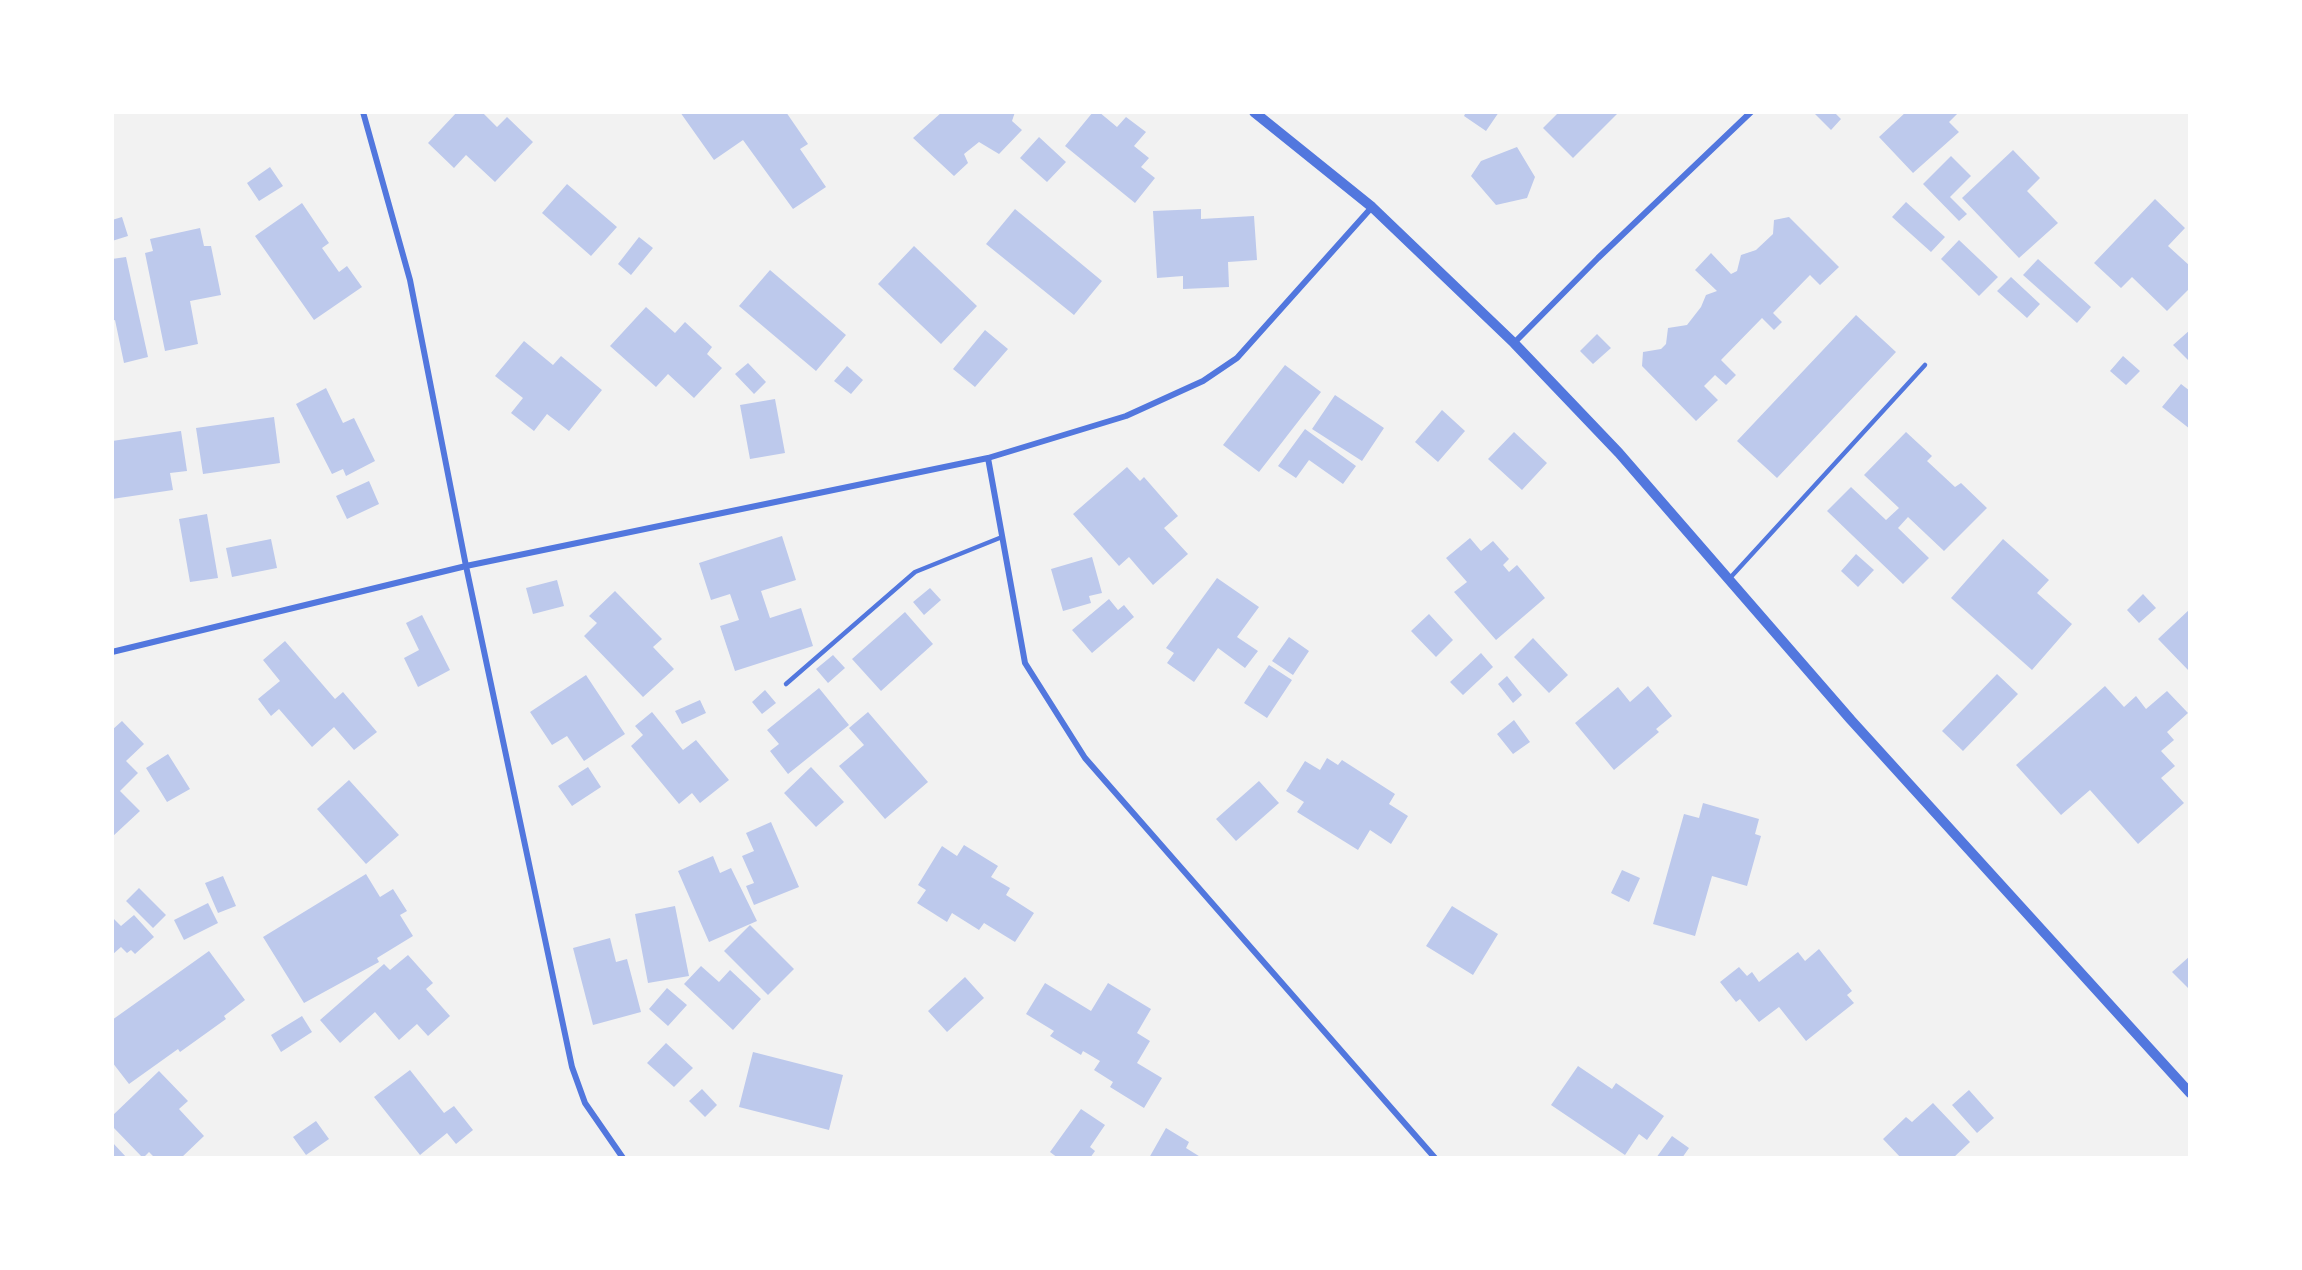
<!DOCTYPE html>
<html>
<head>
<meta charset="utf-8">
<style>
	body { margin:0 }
	#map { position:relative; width:2302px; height:1270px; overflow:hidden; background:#f2f2f2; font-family:Inter,sans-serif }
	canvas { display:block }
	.frame { position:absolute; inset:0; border:114px solid #fff; pointer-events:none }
</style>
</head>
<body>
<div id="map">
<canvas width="2302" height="1270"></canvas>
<div class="frame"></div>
</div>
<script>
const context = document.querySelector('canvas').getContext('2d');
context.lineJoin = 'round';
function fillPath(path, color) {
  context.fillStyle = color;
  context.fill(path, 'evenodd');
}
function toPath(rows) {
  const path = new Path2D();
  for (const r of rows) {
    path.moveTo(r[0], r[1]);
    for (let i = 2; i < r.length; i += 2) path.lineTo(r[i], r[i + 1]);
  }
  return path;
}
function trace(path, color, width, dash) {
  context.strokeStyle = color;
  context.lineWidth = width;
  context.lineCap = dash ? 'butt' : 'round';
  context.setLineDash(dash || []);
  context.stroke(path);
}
fillPath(toPath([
	[457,112,482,112,497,127,507,117,533,142,495,182,466,155,454,168,428,143],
	[680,112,786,112,808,144,800,149,826,187,793,209,743,140,714,160],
	[942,112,1015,112,1012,121,1022,130,999,154,979,142,964,154,968,163,954,176,913,138],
	[1093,112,1099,112,1117,127,1126,117,1146,132,1134,146,1149,158,1141,167,1155,178,1135,203,1065,146],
	[1466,112,1499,112,1486,131,1464,116],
	[1559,112,1619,112,1573,158,1543,128],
	[1813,112,1834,112,1841,119,1831,130],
	[1906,112,1959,112,1949,122,1959,132,1913,173,1879,137],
	[1039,137,1066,162,1047,182,1020,158],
	[1517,147,1535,177,1527,198,1496,205,1471,176,1481,161],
	[2013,150,2040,178,2027,191,2058,223,2019,258,1962,198],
	[1951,156,1971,176,1950,197,1967,214,1959,221,1923,184],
	[270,167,283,186,259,201,247,183],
	[567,184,617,227,591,256,542,213],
	[2155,199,2185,228,2168,246,2190,266,2190,288,2167,311,2132,277,2121,288,2094,263],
	[1906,202,1945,237,1931,252,1892,217],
	[302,203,329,243,322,248,339,272,347,266,362,287,314,320,255,236],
	[1015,209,1102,281,1074,315,986,244],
	[1201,209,1201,219,1254,216,1257,260,1228,262,1229,287,1183,289,1183,276,1157,278,1153,211],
	[122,217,128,236,112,241,112,220],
	[1789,217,1839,267,1820,285,1810,275,1773,313,1782,322,1774,330,1762,318,1721,360,1736,375,1726,385,1715,375,1704,386,1718,400,1696,421,1642,366,1643,352,1661,349,1666,344,1668,328,1687,325,1701,307,1706,295,1717,291,1695,270,1711,253,1731,274,1737,271,1741,255,1756,250,1773,234,1774,220],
	[200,228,204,246,211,246,221,295,190,301,198,344,165,351,145,253,153,251,150,239],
	[639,237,653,248,631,275,618,264],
	[1959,240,1998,277,1979,296,1941,259],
	[914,246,977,306,941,344,878,284],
	[126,257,148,357,124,363,115,320,112,321,112,259],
	[2038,259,2091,307,2077,323,2023,275],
	[770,270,846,335,816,371,739,306],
	[2011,277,2040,304,2027,318,1997,291],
	[646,307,675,333,685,322,712,347,707,354,722,368,694,398,668,374,656,387,610,346],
	[1856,315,1896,352,1777,478,1737,441],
	[985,330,1008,349,975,387,953,369],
	[2190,330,2190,362,2173,345],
	[1597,334,1611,348,1593,364,1580,351],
	[524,341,553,365,561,356,602,390,569,431,547,414,534,431,511,413,523,398,495,376],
	[2123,356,2140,371,2126,385,2110,371],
	[748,363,766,382,754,394,735,374],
	[1285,365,1321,392,1259,472,1223,445],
	[847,366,863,380,851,394,834,381],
	[2181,384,2190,391,2190,429,2162,407],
	[326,388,343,423,354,418,375,461,346,476,343,469,332,474,296,404],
	[1335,395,1384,428,1362,461,1312,429],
	[775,399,785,453,750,459,740,405],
	[1442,410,1465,431,1438,462,1415,442],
	[274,417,280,463,203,474,196,428],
	[1305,429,1356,466,1343,484,1309,460,1296,478,1278,466],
	[181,431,187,471,170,473,173,490,112,499,112,441],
	[1514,432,1547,463,1522,490,1488,459],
	[1906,432,1932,456,1927,461,1955,487,1961,483,1987,508,1944,551,1908,517,1898,528,1929,558,1903,584,1827,511,1851,487,1886,520,1899,508,1864,475],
	[1127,467,1140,481,1144,477,1178,516,1164,528,1188,554,1153,585,1129,557,1119,566,1073,514],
	[369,481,379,504,347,519,336,496],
	[207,514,218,578,190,582,179,519],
	[782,536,796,580,761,591,770,618,801,608,813,646,735,671,720,626,739,620,730,594,711,600,699,563],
	[1470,538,1481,551,1493,541,1509,559,1503,565,1509,572,1517,565,1545,598,1496,640,1454,592,1467,582,1446,558],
	[271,539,277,568,232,577,226,548],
	[2003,539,2049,580,2037,593,2072,624,2032,670,1951,598],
	[1856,554,1874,570,1858,587,1841,571],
	[1092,557,1102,593,1089,596,1091,603,1063,611,1051,569],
	[1217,578,1259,607,1237,637,1258,651,1245,668,1218,648,1194,682,1167,663,1174,653,1166,648],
	[557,580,564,606,533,614,526,588],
	[930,588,941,600,924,615,913,602],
	[615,591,662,639,653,647,674,669,643,697,584,636,597,623,589,616],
	[2143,594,2156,608,2139,623,2127,610],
	[1109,599,1118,610,1124,605,1134,617,1092,653,1072,630],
	[2190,609,2190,672,2158,639],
	[905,612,933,644,881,691,852,659],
	[1429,614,1453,640,1436,657,1411,631],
	[422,615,450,670,418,687,404,658,419,650,406,623],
	[1289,637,1309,651,1293,675,1272,661],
	[1533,638,1568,675,1549,693,1514,657],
	[285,641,335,699,343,692,377,732,354,750,334,727,312,747,279,709,271,716,258,699,280,681,263,660],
	[1481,653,1493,667,1463,695,1450,682],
	[833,655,845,668,828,683,816,669],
	[1269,665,1292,680,1267,718,1244,703],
	[1997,674,2018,694,1963,751,1942,731],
	[586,675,625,734,584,761,567,736,552,745,530,712],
	[1507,676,1522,695,1513,703,1498,684],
	[1648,686,1672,716,1656,729,1659,732,1614,770,1575,723,1618,687,1630,702],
	[2105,686,2124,707,2136,696,2146,709,2167,691,2188,713,2167,732,2174,740,2161,751,2175,766,2161,778,2184,803,2138,844,2090,790,2061,815,2016,765],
	[819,688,849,725,788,774,770,751,779,744,767,730],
	[765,690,776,703,762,714,752,702],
	[700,700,706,713,682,724,675,711],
	[652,712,683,750,696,740,729,780,700,803,692,793,679,804,631,746,643,735,635,726],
	[868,712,928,782,885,819,839,766,864,745,849,728],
	[1514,720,1530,742,1513,754,1497,734],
	[122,721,144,744,126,761,138,773,120,791,140,811,112,837,112,730],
	[168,754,190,789,167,802,146,768],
	[1327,758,1338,765,1342,760,1395,794,1389,804,1408,816,1391,844,1370,830,1358,850,1297,812,1304,802,1286,791,1305,761,1320,770],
	[588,767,601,787,572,806,558,786],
	[811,767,844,802,816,827,784,793],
	[349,780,399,835,366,864,317,809],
	[1259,781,1279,803,1236,841,1216,819],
	[1703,803,1759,819,1755,834,1761,836,1747,886,1712,876,1695,936,1653,924,1684,814,1699,818],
	[771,822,799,887,754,905,746,886,754,883,742,856,754,851,746,833],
	[964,845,998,866,991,877,1010,888,1006,895,1034,913,1015,942,984,923,979,930,952,913,947,922,917,903,926,890,918,885,942,846,957,856],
	[713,856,720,873,731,868,757,921,709,942,678,871],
	[1622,870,1640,878,1629,902,1611,893],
	[366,874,380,897,393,889,407,911,400,915,413,936,377,958,379,962,304,1003,263,937],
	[223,876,236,906,218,913,205,883],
	[139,888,166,915,153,928,126,901],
	[208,903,218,923,184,940,174,920],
	[675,906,689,976,648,983,635,914],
	[1452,906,1498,934,1473,975,1426,946],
	[134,915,154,937,135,954,131,950,127,953,121,947,112,955,112,917,121,926],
	[750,925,794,969,768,995,724,951],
	[610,938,616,962,627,959,641,1012,593,1025,573,948],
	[1819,949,1852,991,1847,995,1854,1003,1806,1041,1779,1007,1759,1022,1740,999,1736,1002,1720,982,1739,967,1747,976,1752,972,1759,982,1798,952,1805,961],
	[209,951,245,1000,224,1016,226,1019,180,1052,178,1049,129,1084,112,1062,112,1020],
	[408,955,433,983,426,989,450,1016,428,1036,417,1024,399,1040,375,1012,340,1043,320,1020,384,964,390,970],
	[2190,956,2190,990,2172,972],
	[701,966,719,982,730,970,761,999,733,1030,684,984],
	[965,977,984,998,947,1032,928,1011],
	[1045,983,1091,1011,1108,983,1151,1009,1137,1033,1150,1041,1137,1063,1162,1078,1144,1108,1110,1087,1113,1082,1094,1070,1100,1061,1083,1051,1081,1055,1050,1036,1054,1031,1026,1014],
	[667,988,687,1005,668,1026,649,1009],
	[302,1016,312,1032,281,1052,271,1035],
	[666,1043,693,1068,674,1087,647,1063],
	[753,1052,843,1075,829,1130,739,1107],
	[1578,1066,1612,1089,1616,1083,1664,1116,1647,1140,1639,1134,1625,1155,1551,1105],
	[410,1070,444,1113,454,1106,473,1130,456,1144,447,1133,420,1155,374,1097],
	[159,1071,188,1101,179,1109,204,1136,181,1158,155,1158,149,1152,143,1158,112,1126,112,1116],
	[702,1089,717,1105,705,1117,689,1101],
	[1969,1090,1994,1118,1977,1133,1952,1105],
	[1933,1103,1970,1142,1953,1158,1901,1158,1883,1139,1906,1117,1912,1122],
	[1081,1109,1105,1125,1090,1147,1095,1151,1090,1158,1058,1158,1050,1152],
	[316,1121,329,1139,306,1155,293,1137],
	[1166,1128,1189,1142,1186,1148,1202,1158,1149,1158],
	[1672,1136,1689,1148,1682,1158,1656,1158],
	[112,1142,127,1158,112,1158]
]), '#bdc9ec');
trace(toPath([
	[1730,578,1925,365],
	[786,684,915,572,1002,537]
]), '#5277de', 4.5);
trace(toPath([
	[363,112,410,280,466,566,572,1067,585,1103,623,1158],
	[1514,343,1598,258,1751,112],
	[988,458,1025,663,1085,758,1435,1158],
	[112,652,466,566,988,458,1126,416,1203,381,1237,358,1372,207]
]), '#5277de', 6);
trace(toPath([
	[1254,112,1372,207,1514,343,1619,453,1851,720,2190,1093]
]), '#5277de', 10);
</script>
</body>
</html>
